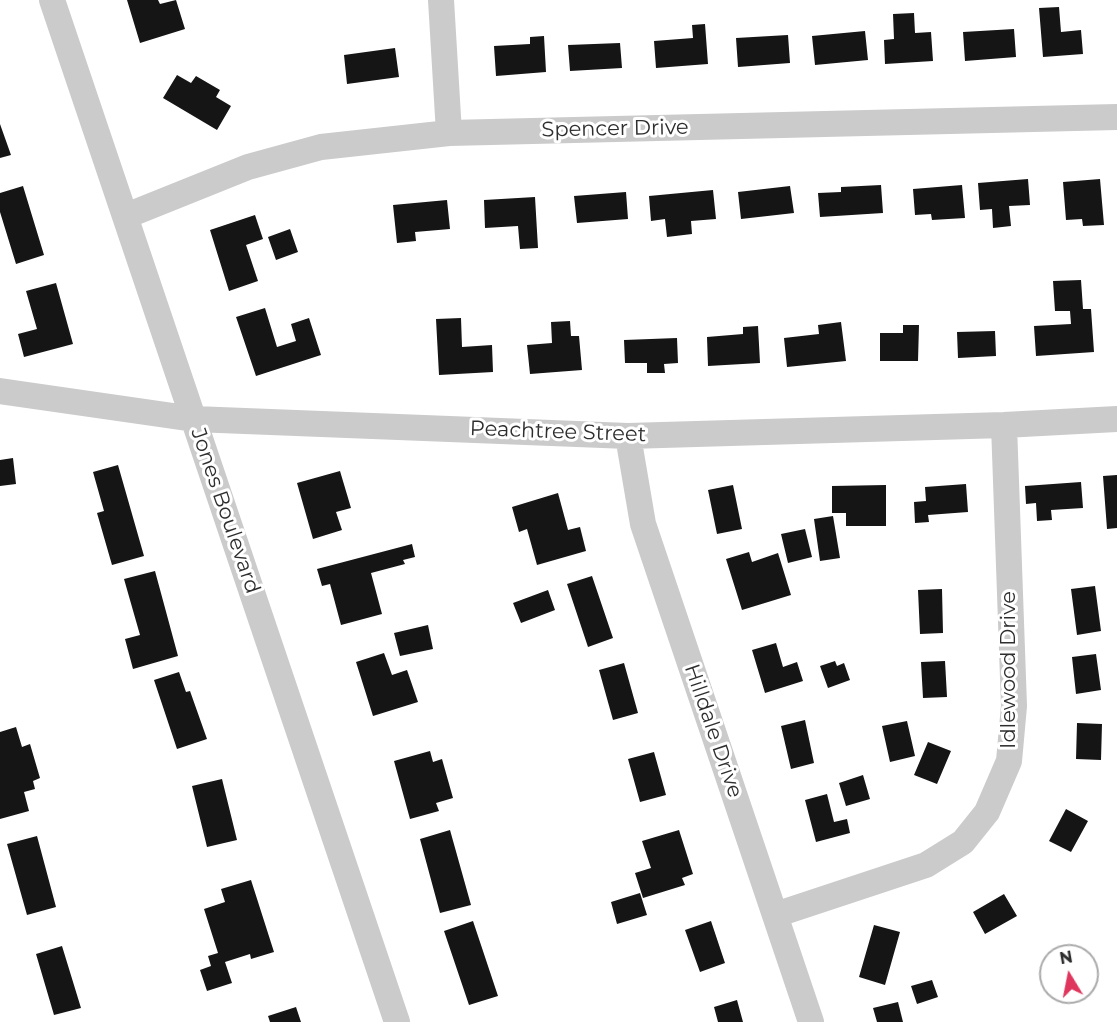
<!DOCTYPE html>
<html>
<head>
<meta charset="utf-8">
<style>
	body { margin:0 }
	#map { position:relative; width:1117px; height:1022px; overflow:hidden; background:#fff; font-family:Montserrat,sans-serif }
	canvas { display:block }
	.north { position:absolute; left:1039px; top:944px; width:60px; height:60px; box-sizing:border-box; background:#fff; border:2px solid #ababab; border-radius:50%; rotate:350deg; font-size:16px; font-weight:700; line-height:24px; text-align:center; color:#2e2e2e }
	.north::after { content:''; display:block; margin:auto; width:21px; height:27px; background:#df365d; clip-path:polygon(50% 0,100% 100%,50% 72%,0 100%) }
</style>
</head>
<body>
<div id="map">
<canvas width="1117" height="1022"></canvas>
<div class="north">N</div>
</div>
<script>
const context = document.querySelector('canvas').getContext('2d');
context.lineJoin = 'round';
function fillPath(path, color) {
  context.fillStyle = color;
  context.fill(path, 'evenodd');
}
function toPath(rows) {
  const path = new Path2D();
  for (const r of rows) {
    path.moveTo(r[0], r[1]);
    for (let i = 2; i < r.length; i += 2) path.lineTo(r[i], r[i + 1]);
  }
  return path;
}
function trace(path, color, width, dash) {
  context.strokeStyle = color;
  context.lineWidth = width;
  context.lineCap = dash ? 'butt' : 'round';
  context.setLineDash(dash || []);
  context.stroke(path);
}
function drawText(font, color, halo, rows, align = 'center') {
  context.font = font + ' Montserrat,sans-serif';
  context.lineWidth = 6;
  context.setLineDash([]);
  context.textBaseline = 'middle';
  context.strokeStyle = halo;
  context.fillStyle = color;
  for (const [text, x, y, turn = 0] of rows) {
    context.save();
    context.translate(x, y);
    context.rotate((+turn || 0) * Math.PI / 180);
    context.textAlign = isNaN(turn) ? turn : align;
    if (halo) context.strokeText(text, 0, 0);
    context.fillText(text, 0, 0);
    context.restore();
  }
}
fillPath(toPath([
	[127,0,158,0,160,4,176,0,185,29,140,43],
	[1059,7,1061,32,1081,30,1083,54,1043,57,1039,8],
	[914,13,915,33,931,32,933,61,885,64,884,40,894,39,893,14],
	[705,24,708,64,656,68,654,41,693,38,692,25],
	[1014,29,1016,57,965,61,963,32],
	[865,31,868,60,815,65,812,36],
	[788,35,790,63,738,67,736,38],
	[544,36,546,72,496,76,494,46,530,44,530,37],
	[620,43,622,68,570,71,568,45],
	[395,48,399,77,347,84,344,55],
	[177,75,191,83,196,76,220,90,216,97,231,106,217,130,163,98],
	[0,124,11,155,0,158],
	[1028,179,1030,205,1009,206,1011,226,993,228,992,209,980,210,978,183],
	[1100,179,1104,225,1083,226,1082,219,1066,220,1063,182],
	[881,185,883,213,820,217,818,193,841,192,841,187],
	[962,185,965,218,932,220,931,214,915,215,913,189],
	[23,186,44,255,16,264,0,212,0,193],
	[790,186,794,213,741,219,738,192],
	[713,190,716,219,691,221,692,234,667,237,665,219,651,221,649,196],
	[626,192,628,219,577,223,574,196],
	[535,197,538,248,520,249,518,226,485,228,484,200],
	[447,200,450,229,415,232,416,241,397,243,393,205],
	[255,215,263,239,246,245,258,281,229,291,210,230],
	[290,229,298,252,276,260,268,237],
	[1081,280,1083,309,1091,309,1094,352,1036,356,1034,326,1071,324,1070,311,1055,311,1053,281],
	[56,283,73,344,24,357,18,334,37,329,26,291],
	[265,308,277,347,296,341,291,324,309,318,321,355,256,376,236,317],
	[461,318,462,347,492,345,493,372,439,375,436,319],
	[570,321,571,336,579,336,582,370,530,374,527,345,552,343,551,322],
	[841,322,846,361,787,367,784,338,819,334,818,325],
	[903,325,919,325,918,361,880,361,880,333,903,333],
	[758,326,760,363,708,366,707,337,743,334,743,327],
	[995,331,996,356,958,358,957,332],
	[677,338,678,363,664,364,665,373,647,373,647,363,625,363,624,340],
	[13,458,16,484,0,486,0,460],
	[118,465,144,556,112,565,97,513,104,511,93,472],
	[340,471,351,508,336,512,342,530,313,539,297,483],
	[1117,475,1117,528,1107,529,1103,476],
	[1081,482,1083,508,1051,510,1052,520,1037,521,1036,503,1026,504,1025,486],
	[966,484,968,512,928,515,929,522,915,523,914,502,926,501,925,487],
	[733,485,742,529,717,534,708,490],
	[886,485,886,526,846,526,846,513,832,513,832,486],
	[558,493,568,530,580,527,586,551,537,565,527,529,519,532,512,507],
	[833,516,840,558,820,561,814,519],
	[805,529,812,557,788,563,781,534],
	[412,544,415,557,403,560,405,564,371,573,382,614,341,625,330,584,322,586,317,569],
	[749,552,752,562,778,553,791,595,742,610,726,559],
	[155,571,178,656,133,669,125,639,140,635,124,579],
	[592,576,613,638,588,647,567,584],
	[1095,586,1101,631,1077,635,1071,589],
	[942,589,943,633,920,634,918,590],
	[548,590,555,610,521,623,513,603],
	[428,625,433,649,400,656,394,633],
	[776,643,783,667,797,662,803,681,765,693,752,650],
	[384,653,392,675,407,670,418,702,373,716,356,662],
	[1096,654,1101,690,1076,694,1072,657],
	[835,661,837,666,844,663,850,680,828,688,820,666],
	[945,661,947,697,923,698,921,662],
	[624,663,638,713,613,720,599,670],
	[179,672,186,692,190,691,207,739,177,749,154,680],
	[805,720,814,763,791,769,781,726],
	[907,721,915,756,890,762,882,726],
	[1077,723,1102,724,1101,760,1076,759],
	[16,727,22,747,30,744,40,778,33,781,35,789,24,792,29,811,0,819,0,732],
	[928,742,951,751,937,784,914,775],
	[430,751,433,762,442,759,453,798,436,803,439,811,410,819,394,761],
	[654,752,666,795,640,802,628,759],
	[863,775,870,799,846,806,839,783],
	[222,779,237,840,207,847,192,786],
	[827,794,834,822,847,819,850,833,816,842,805,800],
	[1066,809,1088,821,1071,852,1049,841],
	[450,830,471,905,440,913,420,839],
	[679,830,693,874,682,878,685,885,643,898,635,873,651,868,642,841],
	[37,836,56,907,27,915,7,844],
	[251,880,274,952,251,959,250,954,225,962,232,983,207,991,200,970,211,966,208,956,218,953,204,909,225,902,221,889],
	[640,893,647,915,617,924,611,902],
	[1004,894,1017,916,985,934,973,912],
	[473,921,498,996,469,1005,444,931],
	[711,921,725,963,700,972,685,930],
	[874,925,900,932,885,985,859,977],
	[62,946,81,1008,54,1015,36,954],
	[932,980,938,997,917,1004,911,986],
	[737,1000,743,1022,718,1022,714,1007],
	[898,1002,903,1022,877,1022,873,1008],
	[296,1007,301,1022,270,1022,268,1016]
]), '#151515');
trace(toPath([
	[52,0,397,1022],
	[441,0,449,133],
	[126,216,248,167,321,147,449,133,1117,117],
	[0,391,194,419,628,436,1004,425,1117,419],
	[628,436,643,524,811,1022],
	[775,915,926,865,963,842,987,812,1009,761,1014,706,1004,425]
]), '#cbcbcb', 26);
drawText('21px', '#2e2e2e', '#fff', [
	["Spencer Drive",615,129,-1],
	["Peachtree Street",558,432,2],
	["Jones Boulevard",225,511,71],
	["Idlewood Drive",1009,670,-90],
	["Hilldale Drive",713,731,71]
]);
</script>
</body>
</html>
